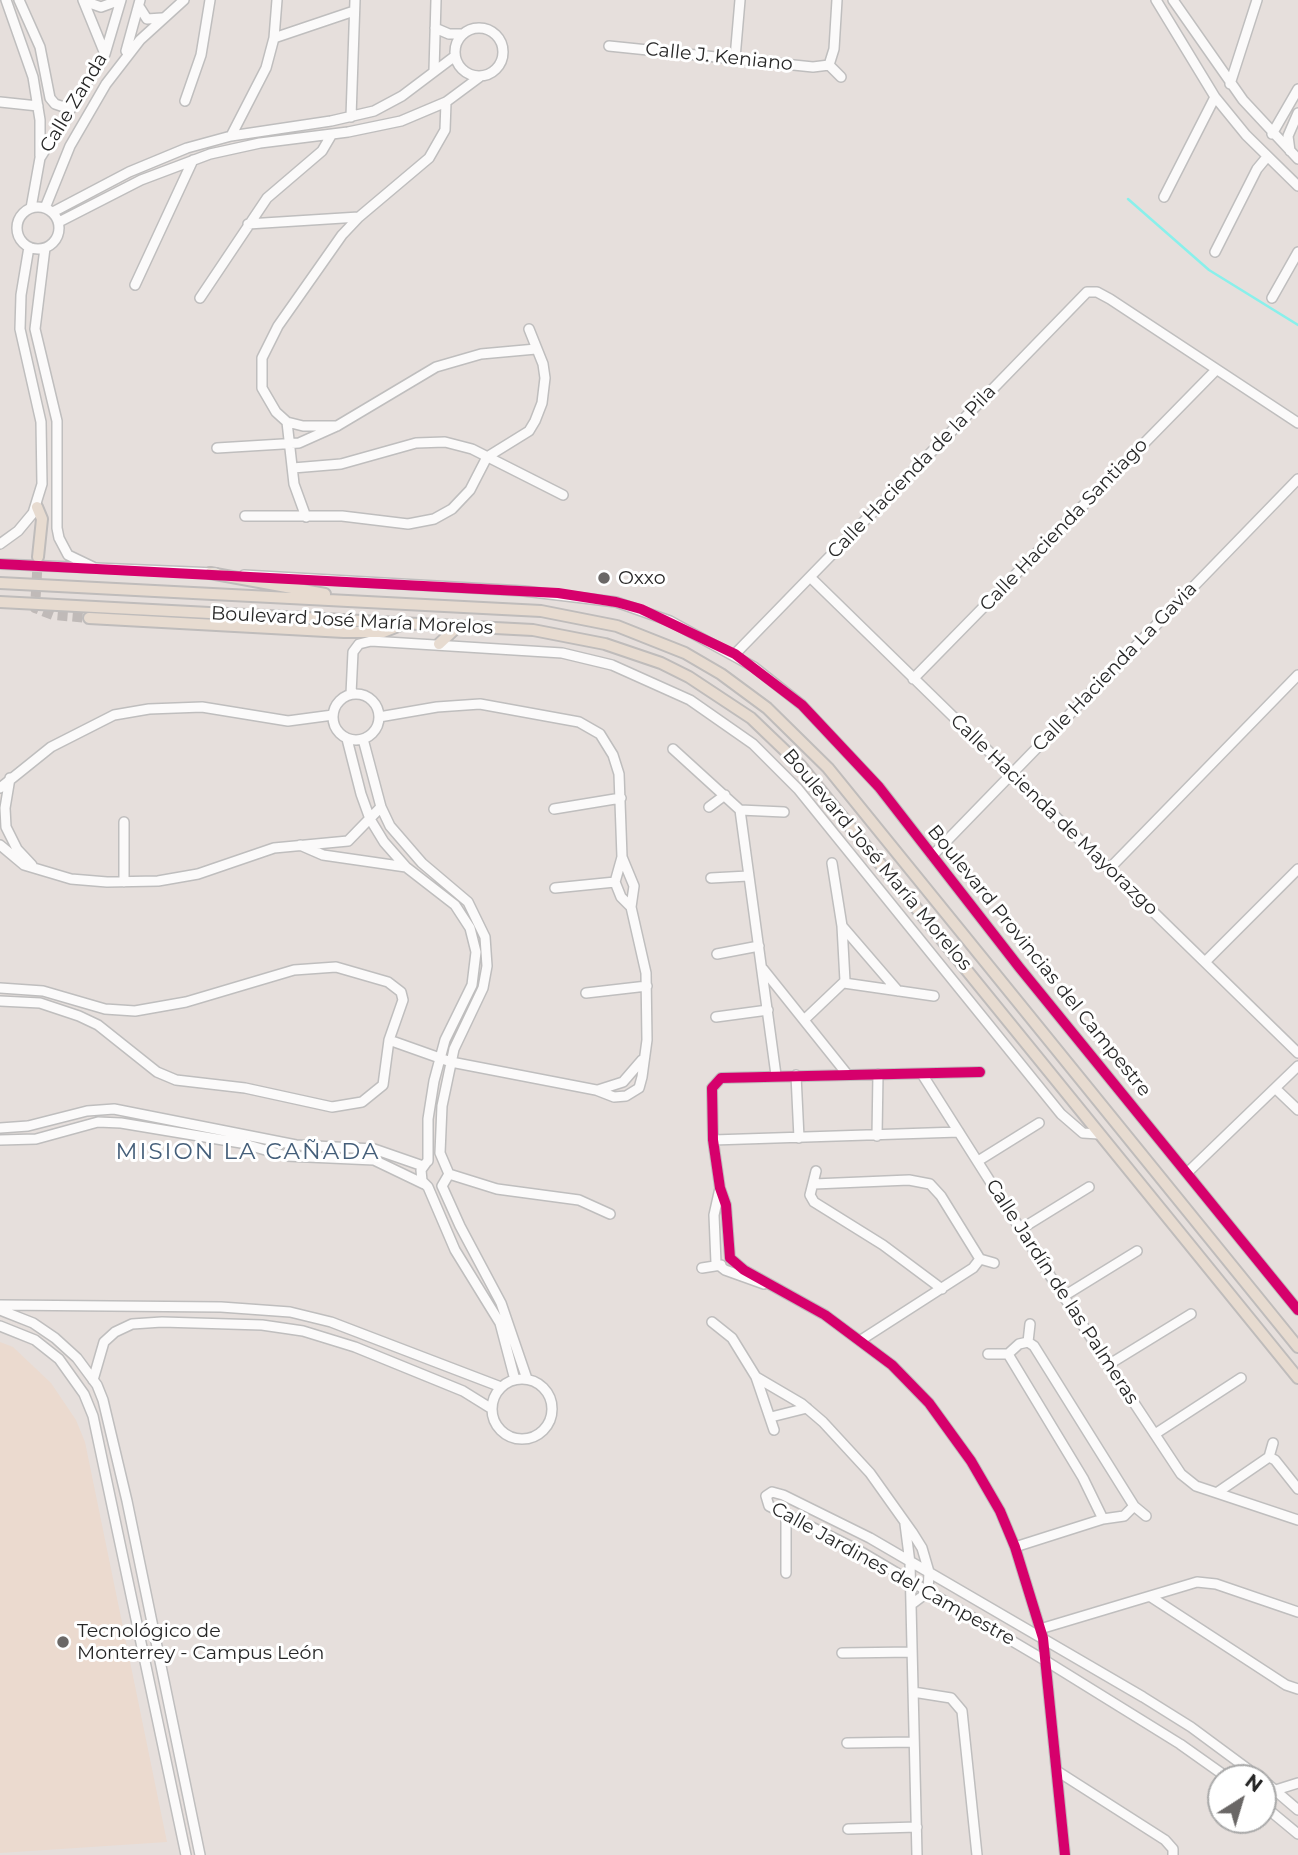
<!DOCTYPE html>
<html>
<head>
<meta charset="utf-8">
<style>
	body { margin:0 }
	#map { position:relative; width:1298px; height:1855px; overflow:hidden; background:#e6dfdc; font-family:Montserrat,sans-serif }
	canvas { display:block }
	.north { position:absolute; left:1207px; top:1764px; width:70px; height:70px; box-sizing:border-box; background:#fff; border:2px solid #a9a9a9; border-radius:50%; rotate:37deg; font-size:19px; font-weight:700; line-height:28px; text-align:center; color:#272727 }
	.north::after { content:''; display:block; margin:auto; width:24px; height:32px; background:#6a6766; clip-path:polygon(50% 0,100% 100%,50% 72%,0 100%) }
</style>
</head>
<body>
<div id="map">
<canvas width="1298" height="1855"></canvas>
<div class="north">N</div>
</div>
<script>
const context = document.querySelector('canvas').getContext('2d');
context.lineJoin = 'round';
function fillPath(path, color) {
  context.fillStyle = color;
  context.fill(path, 'evenodd');
}
function toPath(rows) {
  const path = new Path2D();
  for (const r of rows) {
    if (r.length === 3) {
      path.moveTo(r[0] + r[2], r[1]);
      path.arc(r[0], r[1], r[2], 0, 2 * Math.PI);
      continue;
    }
    path.moveTo(r[0], r[1]);
    for (let i = 2; i < r.length; i += 2) path.lineTo(r[i], r[i + 1]);
  }
  return path;
}
function trace(path, color, width, dash) {
  context.strokeStyle = color;
  context.lineWidth = width;
  context.lineCap = dash ? 'butt' : 'round';
  context.setLineDash(dash || []);
  context.stroke(path);
}
function drawText(font, color, halo, rows, align = 'center') {
  context.font = font + ' Montserrat,sans-serif';
  context.lineWidth = 6;
  context.setLineDash([]);
  context.textBaseline = 'middle';
  context.strokeStyle = halo;
  context.fillStyle = color;
  for (const [text, x, y, turn = 0] of rows) {
    context.save();
    context.translate(x, y);
    context.rotate((+turn || 0) * Math.PI / 180);
    context.textAlign = isNaN(turn) ? turn : align;
    if (halo) context.strokeText(text, 0, 0);
    context.fillText(text, 0, 0);
    context.restore();
  }
}
fillPath(toPath([
	[0,1342,13,1347,51,1383,76,1420,85,1442,167,1842,0,1853]
]), '#ebdacf');
trace(toPath([
	[1128,199,1209,270,1298,325]
]), '#89f0eb', 2.5);
trace(toPath([
	[38,557,35,608,53,615,89,618]
]), '#c0bab8', 10, [10, 5]);
const minor = toPath([
	[6,0,33,77,40,120,40,156],
	[19,0,40,47,50,98,55,104,70,109],
	[83,0,105,54],
	[1156,0,1215,97,1246,135,1298,186],
	[1173,0,1243,100,1298,159],
	[84,1,101,7,120,0],
	[140,8,147,19,162,18],
	[479,52,24],
	[435,28,449,34,462,34],
	[274,38,354,11],
	[609,46,813,67,829,65],
	[126,51,140,0],
	[735,58,740,0],
	[829,65,834,49,837,0],
	[829,65,841,77],
	[434,71,436,0],
	[1230,84,1257,0],
	[185,101,201,55,210,0],
	[0,102,38,106],
	[351,117,355,0],
	[1272,134,1298,89],
	[231,136,266,68,274,38,277,0],
	[1290,151,1288,136,1298,113],
	[1164,197,1215,97],
	[38,228,21],
	[31,208,40,158,105,54,121,0],
	[45,208,70,146,106,84,140,40,184,0],
	[53,212,129,172,187,148,231,136,331,121,374,111,402,96,455,56],
	[59,222,141,180,210,154,260,143,348,132,401,121,446,102,481,76],
	[248,224,359,217],
	[45,248,35,329,57,421,57,528,59,538,68,555,93,567],
	[1215,252,1257,169,1267,157],
	[135,285,193,160],
	[200,298,267,198,322,151,332,134],
	[1272,298,1298,252],
	[287,422,294,484,306,517],
	[337,426,303,426,287,422,276,412,262,388,262,358,278,326,342,235,359,217,429,158,445,130,446,102],
	[217,448,299,443,337,426,436,367,481,354,536,349],
	[293,468,341,464,416,443,445,442,472,449,563,495],
	[245,516,342,516,408,524,434,519,452,509,470,490,487,457,529,431,535,421,542,403,545,378,543,364,529,329],
	[0,544,18,531,33,513,42,484,41,422,20,329,21,295,29,247],
	[0,564,216,573],
	[244,575,524,591,616,602,670,621,754,667,802,705,879,787,1019,967,1298,1310],
	[810,577,1298,1053],
	[735,654,1087,292,1097,292,1110,299,1298,423],
	[913,679,1216,370],
	[356,717,23],
	[351,694,353,652,359,644,371,641,562,653,612,665,690,700,753,744,798,789,1061,1114,1083,1133,1099,1134],
	[379,717,437,707,480,704,579,722,600,734,613,755,619,774,622,857,615,882,621,897,631,907,646,973,647,1040,642,1077,639,1088,626,1096,614,1097,596,1090,451,1062,389,1040],
	[347,739,361,794,370,819,384,842,406,867,455,905,470,928,476,952,472,985,445,1040,434,1081,428,1119,428,1161],
	[363,739,381,807,390,826,422,863,468,902,485,937,487,966,483,988,454,1049,442,1106,440,1153,449,1174,442,1186],
	[673,749,740,810,784,812],
	[10,778,5,808,6,827,17,849,32,865],
	[0,788,51,747,114,715,149,709,202,707,288,721,333,715],
	[709,807,725,795],
	[554,809,621,798],
	[740,810,776,1075],
	[0,845,24,865,71,879,107,882,158,881,198,874,274,848,348,841,381,807],
	[300,845,323,855,406,867],
	[932,856,1298,479],
	[622,857,634,886,631,907],
	[1109,869,1298,675],
	[711,878,748,876],
	[124,882,124,822],
	[555,888,615,882],
	[842,926,898,991],
	[717,954,759,946],
	[1205,962,1298,869],
	[763,969,847,1074],
	[844,983,934,996],
	[0,988,43,991,105,1009,135,1011,186,1002,294,970,336,967,388,982,401,992,403,1000,389,1040,383,1085,362,1102,332,1107,245,1088,176,1080,157,1072,98,1025,79,1016,40,1003,0,1001],
	[586,993,647,986],
	[716,1017,768,1010],
	[804,1020,845,981,842,926,832,863],
	[980,1072,721,1078,712,1088,713,1140,720,1188,726,1205,730,1258,744,1270,825,1315,892,1365,929,1403,971,1461,1000,1511,1015,1547,1043,1638,1065,1855],
	[922,1074,1045,1268,1181,1474,1196,1486,1298,1520],
	[796,1075,799,1138],
	[1276,1089,1298,1110],
	[598,1090,623,1082,642,1060],
	[0,1128,28,1126,87,1111,114,1109,296,1145,374,1149,423,1166],
	[877,1136,878,1074],
	[0,1140,36,1139,98,1122,121,1123,241,1143,286,1156,374,1160,424,1184],
	[713,1140,959,1132],
	[978,1161,1039,1123],
	[426,1163,421,1170,422,1181,428,1187,455,1250,500,1323,515,1380],
	[816,1171,810,1195,814,1202,883,1245,942,1289],
	[1187,1173,1298,1066],
	[449,1174,497,1189,579,1200,610,1214],
	[814,1184,909,1180,930,1184,941,1196,980,1259],
	[442,1186,460,1226,501,1303,527,1379],
	[720,1188,714,1215,716,1263,725,1270,764,1284],
	[1021,1229,1089,1187],
	[980,1259,994,1263],
	[702,1268,721,1265],
	[1064,1296,1137,1251],
	[0,1305,221,1307,290,1312,331,1322,501,1387],
	[0,1310,33,1323,55,1338,77,1358,97,1385,103,1400,127,1501,200,1855],
	[712,1322,732,1338,756,1377,774,1430],
	[0,1326,35,1340,59,1359,84,1394,93,1416,186,1855],
	[861,1340,973,1268,980,1259],
	[1028,1342,1034,1346,1134,1506,1146,1516],
	[1028,1342,1030,1324],
	[988,1354,1008,1354],
	[1008,1354,1083,1478,1103,1519],
	[1008,1354,1019,1344,1028,1342],
	[1108,1365,1191,1314],
	[756,1377,802,1404,823,1422,870,1473,912,1532,922,1548,929,1572,928,1592,912,1604],
	[522,1409,30],
	[93,1380,104,1342,115,1332,132,1324,162,1322,262,1325,303,1331,355,1347,463,1391,492,1409],
	[771,1417,807,1408],
	[1155,1434,1241,1378],
	[1269,1457,1275,1460,1298,1489],
	[1269,1457,1273,1443],
	[1218,1492,1269,1457],
	[786,1515,786,1573],
	[905,1524,910,1563,917,1855],
	[1015,1547,1103,1519,1124,1516,1134,1506],
	[1151,1597,1286,1685,1298,1689],
	[1040,1629,1197,1582,1216,1584,1298,1612],
	[842,1653,912,1652],
	[913,1692,951,1698,962,1711,977,1855],
	[847,1743,913,1742],
	[1057,1771,1165,1840,1173,1849,1173,1855],
	[1228,1778,1180,1744,1046,1661,858,1550,769,1506,766,1496,772,1492,783,1495,870,1538,1143,1697,1191,1727,1260,1778],
	[1263,1780,1298,1810],
	[1263,1794,1298,1783],
	[1263,1805,1298,1834],
	[848,1829,917,1827]
]);
const major = toPath([
	[37,507,42,519,38,557],
	[210,573,325,594],
	[0,583,541,611,617,626,685,653,721,674,767,708,828,768,1298,1347],
	[0,602,533,630,605,644,661,663,689,677,751,718,800,765,1298,1378],
	[89,618,344,632,383,632,403,624],
	[439,644,458,626]
]);
trace(minor, '#bfbebe', 12);
trace(major, '#bfbcbb', 14);
trace(minor, '#fbfafa', 9);
trace(major, '#e7dbd0', 10);
trace(toPath([
	[0,564,558,593,616,602,641,609,735,654,802,705,879,787,1019,967,1298,1310],
	[980,1072,721,1078,712,1088,713,1140,720,1188,726,1205,730,1258,744,1270,825,1315,892,1365,929,1403,971,1461,1000,1511,1015,1547,1043,1638,1065,1855]
]), '#d6006c', 10);
for (const [x, y, r, color] of [
	[604,578,7,"#6a6766"],
	[63,1642,7,"#6a6766"]
]) {
  const dot = new Path2D();
  dot.arc(x, y, r, 0, 2 * Math.PI);
  context.fillStyle = color;
  context.fill(dot);
  trace(dot, '#fff', 2.5);
}
drawText('19px', '#272727', '#fff', [
	["Calle J. Keniano",719,57,6],
	["Calle Zanda",74,103,-59],
	["Calle Hacienda de la Pila",912,472,-46],
	["Calle Hacienda Santiago",1064,525,-46],
	["Boulevard José María Morelos",352,621,3],
	["Calle Hacienda La Gavia",1115,667,-46],
	["Calle Hacienda de Mayorazgo",1054,815,44],
	["Boulevard José María Morelos",877,860,50],
	["Boulevard Provincias del Campestre",1039,961,51],
	["Calle Jardín de las Palmeras",1062,1292,57],
	["Calle Jardines del Campestre",893,1574,29]
]);
drawText('19px', '#272727', '#fff', [
	["Oxxo",618,578],
	["Tecnológico de",77,1631],
	["Monterrey - Campus León",77,1653]
], 'left');
context.letterSpacing = '2px';
drawText('23px', '#455f7a', '#fff', [
	["MISION LA CAÑADA",248,1152]
]);
context.letterSpacing = '0px';
</script>
</body>
</html>
